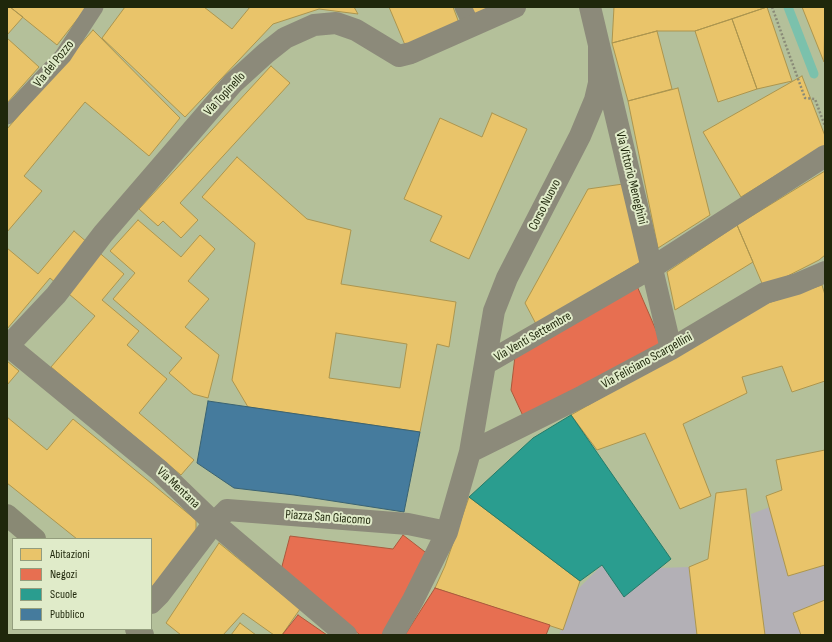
<!DOCTYPE html>
<html>
<head>
<meta charset="utf-8">
<style>
	body { margin:0 }
	#map { position:relative; width:832px; height:642px; overflow:hidden; background:#b4c09a; font-family:"Sofia Sans Condensed",sans-serif }
	canvas { display:block }
	.frame { position:absolute; inset:0; border:8px solid #1f270b; pointer-events:none }
	.legend { position:absolute; left:12px; top:538px; width:140px; height:92px; box-sizing:border-box; background:#e0ebc9; border:1px solid #939d7d; margin:0; padding:5px 7px; list-style:none; font-size:12px; color:#1f270b }
	.legend li { display:flex; align-items:center; gap:8px; height:20px }
	.legend b { width:20px; border:1px solid #939d7d }
</style>
</head>
<body>
<div id="map">
<canvas width="832" height="642"></canvas>
<div class="frame"></div>
<ul class="legend">
<li><b style="height:11px;background:#e9c46a"></b>Abitazioni</li>
<li><b style="height:11px;background:#e76f51"></b>Negozi</li>
<li><b style="height:11px;background:#2a9d8f"></b>Scuole</li>
<li><b style="height:11px;background:#457b9d"></b>Pubblico</li>
</ul>
</div>
<script>
const context = document.querySelector('canvas').getContext('2d');
context.lineJoin = 'round';
function fillPath(path, color) {
  context.fillStyle = color;
  context.fill(path, 'evenodd');
}
function toPath(rows) {
  const path = new Path2D();
  for (const r of rows) {
    path.moveTo(r[0], r[1]);
    for (let i = 2; i < r.length; i += 2) path.lineTo(r[i], r[i + 1]);
  }
  return path;
}
function trace(path, color, width, dash) {
  context.strokeStyle = color;
  context.lineWidth = width;
  context.lineCap = dash ? 'butt' : 'round';
  context.setLineDash(dash || []);
  context.stroke(path);
}
function drawText(font, color, halo, rows, align = 'center') {
  context.font = font + ' "Sofia Sans Condensed",sans-serif';
  context.lineWidth = 4;
  context.setLineDash([]);
  context.textBaseline = 'middle';
  context.strokeStyle = halo;
  context.fillStyle = color;
  for (const [text, x, y, turn = 0] of rows) {
    context.save();
    context.translate(x, y);
    context.rotate((+turn || 0) * Math.PI / 180);
    context.textAlign = isNaN(turn) ? turn : align;
    if (halo) context.strokeText(text, 0, 0);
    context.fillText(text, 0, 0);
    context.restore();
  }
}
fillPath(toPath([
	[770,507,788,576,825,565,825,600,793,613,801,635,765,635,751,514],
	[602,565,660,568,689,567,697,635,559,635,577,590]
]), '#b3b0b6');
const homes = toPath([
	[7,7,10,7,23,17,7,35,7,7],
	[10,7,87,7,57,45,10,7],
	[125,7,204,7,232,29,250,7,354,7,358,14,319,9,273,24,185,117,102,38,125,7],
	[389,7,453,7,459,23,405,45,389,7],
	[471,7,491,7,474,14,471,7],
	[614,7,767,7,695,31,657,31,612,43,614,7],
	[767,7,792,81,757,89,732,19,767,7],
	[802,7,825,7,824,62,802,7],
	[732,19,757,89,718,102,695,31,732,19],
	[93,30,180,118,149,156,85,102,24,176,42,191,7,232,7,129,93,30],
	[657,31,672,89,628,101,612,43,657,31],
	[7,38,39,67,7,103,7,38],
	[271,66,290,83,180,203,198,220,181,238,163,221,158,226,139,209,271,66],
	[802,76,825,136,825,145,741,197,703,132,802,76],
	[678,88,710,215,658,248,628,101,678,88],
	[492,113,527,129,469,259,430,241,442,216,404,199,440,118,482,137,492,113],
	[237,157,307,219,351,230,341,284,456,302,449,347,437,344,420,432,248,407,232,380,255,243,202,197,237,157],
	[336,333,407,344,400,388,329,378,336,333],
	[825,171,825,255,819,260,764,288,737,225,825,171],
	[630,183,644,260,536,324,525,303,588,189,630,183],
	[138,220,181,257,200,235,215,249,188,281,209,299,185,327,219,355,208,398,193,394,169,373,182,358,113,299,135,273,110,251,138,220],
	[737,225,753,262,675,310,667,272,737,225],
	[74,231,124,274,102,300,139,331,127,345,167,379,139,413,194,460,181,475,51,367,95,316,50,278,7,329,7,248,38,274,74,231],
	[822,285,825,295,825,381,792,392,782,366,742,377,747,393,683,424,711,496,680,509,645,433,597,450,571,415,765,304,822,285],
	[7,361,19,371,7,385,7,361],
	[7,417,47,450,73,419,196,520,196,537,151,588,151,539,77,539,7,483,7,417],
	[825,450,825,565,788,576,766,496,782,490,776,460,825,450],
	[746,489,765,635,697,635,689,567,708,559,716,493,746,489],
	[469,497,580,581,563,630,435,588,445,566,469,497],
	[219,543,300,609,282,635,274,635,243,613,223,635,181,635,166,623,219,543],
	[825,600,825,635,801,635,793,613,825,600],
	[240,623,256,635,231,635,240,623]
]);
fillPath(homes, '#e9c46a');
trace(homes, '#ac954e', 1);
const shops = toPath([
	[637,286,662,344,523,416,511,390,515,356,637,286],
	[403,535,429,555,382,635,360,635,281,570,290,536,393,549,403,535],
	[435,588,550,625,546,635,405,635,435,588],
	[298,615,327,635,282,635,298,615]
]);
fillPath(shops, '#e76f51');
trace(shops, '#ab593c', 1);
const schools = toPath([
	[571,415,671,559,624,597,602,565,580,581,469,497,533,438,571,415]
]);
fillPath(schools, '#2a9d8f');
trace(schools, '#277a67', 1);
const public = toPath([
	[208,401,420,432,404,512,294,495,234,488,197,463,208,401]
]);
fillPath(public, '#457b9d');
trace(public, '#3a6271', 1);
trace(toPath([
	[788,7,814,74]
]), '#7bc1ac', 9);
trace(toPath([
	[772,7,805,98,815,99,825,126]
]), '#8a8b78', 2.5, [2, 2]);
trace(toPath([
	[463,7,472,26],
	[7,116,63,56,95,7]
]), '#8c8a7a', 17);
trace(toPath([
	[590,7,671,349],
	[7,345,159,470,214,523,346,635],
	[8,346,56,295,103,234,233,83,266,53,285,38,314,25,336,23,356,30,399,56,411,53,515,7],
	[485,364,653,267,825,156],
	[470,452,583,396,671,349,765,293,797,284,825,272],
	[151,603,159,595,214,523,227,510,408,524,447,532],
	[393,635,413,600,447,532,470,452,494,311,507,278,580,136,595,100,599,83,599,45]
]), '#8c8a7a', 22);
trace(toPath([
	[7,515,35,539],
	[136,629,143,635]
]), '#898974', 22);
drawText('13px', '#1f270b', '#e0ebc9', [
	["Via del Pozzo",54,64,-51],
	["Via Topinello",225,94,-47],
	["Via Vittorio Meneghini",631,178,76],
	["Corso Nuovo",545,205,-63],
	["Via Venti Settembre",533,337,-30],
	["Via Feliciano Scarpellini",647,361,-29],
	["Via Mentana",178,488,43],
	["Piazza San Giacomo",328,518,4]
]);
</script>
</body>
</html>
